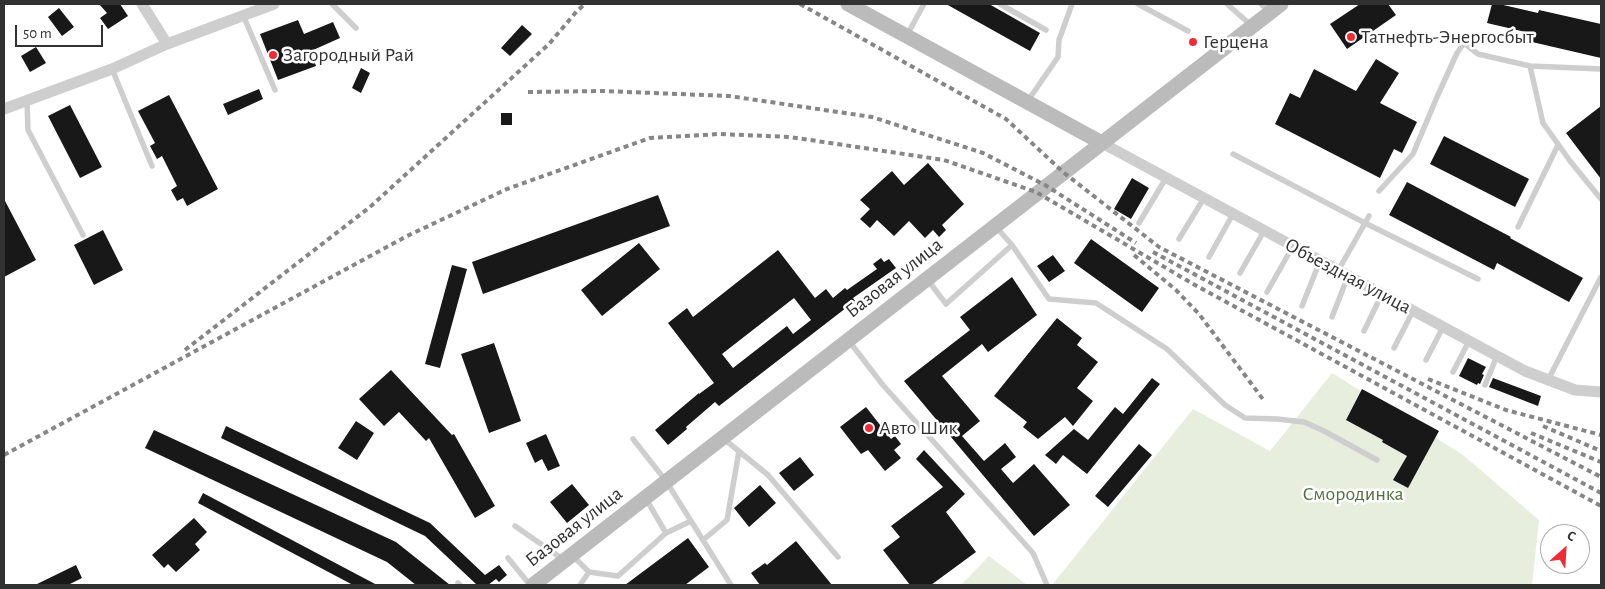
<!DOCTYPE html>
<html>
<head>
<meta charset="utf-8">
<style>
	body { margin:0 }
	#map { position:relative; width:1605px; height:589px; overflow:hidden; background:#fff; font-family:"Alegreya Sans",sans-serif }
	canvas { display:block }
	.frame { position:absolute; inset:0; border:5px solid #313131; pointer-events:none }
	.north { position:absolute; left:1540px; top:524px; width:50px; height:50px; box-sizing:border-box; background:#fff; border:1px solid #adadad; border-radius:50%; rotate:26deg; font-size:14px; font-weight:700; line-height:20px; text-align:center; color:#313131 }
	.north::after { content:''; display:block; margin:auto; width:18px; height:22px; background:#ef2c36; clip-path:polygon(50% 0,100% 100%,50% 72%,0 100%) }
	.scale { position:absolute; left:15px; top:25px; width:88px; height:22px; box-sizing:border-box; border:2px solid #313131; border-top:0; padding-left:6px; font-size:15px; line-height:18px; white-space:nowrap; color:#313131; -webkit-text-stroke:4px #fff; paint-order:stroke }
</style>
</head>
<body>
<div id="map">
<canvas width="1605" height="589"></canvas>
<div class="frame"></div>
<div class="north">С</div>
<div class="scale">50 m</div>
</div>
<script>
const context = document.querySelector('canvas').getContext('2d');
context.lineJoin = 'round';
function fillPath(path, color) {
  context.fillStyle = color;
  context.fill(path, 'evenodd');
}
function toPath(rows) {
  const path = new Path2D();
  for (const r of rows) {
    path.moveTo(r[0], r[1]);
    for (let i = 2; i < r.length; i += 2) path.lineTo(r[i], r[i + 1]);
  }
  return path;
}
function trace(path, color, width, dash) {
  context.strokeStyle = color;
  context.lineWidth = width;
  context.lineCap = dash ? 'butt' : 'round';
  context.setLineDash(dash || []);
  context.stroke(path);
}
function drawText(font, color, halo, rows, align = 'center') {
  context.font = font + ' "Alegreya Sans",sans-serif';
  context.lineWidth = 5;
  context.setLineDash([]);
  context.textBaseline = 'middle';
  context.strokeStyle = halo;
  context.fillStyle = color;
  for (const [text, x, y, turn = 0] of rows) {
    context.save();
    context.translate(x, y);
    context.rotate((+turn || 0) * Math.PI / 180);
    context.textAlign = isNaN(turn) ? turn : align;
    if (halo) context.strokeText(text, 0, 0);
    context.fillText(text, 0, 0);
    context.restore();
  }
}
fillPath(toPath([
	[1332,373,1463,455,1539,520,1532,585,1052,585,1193,409,1270,451],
	[989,556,1027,585,961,585]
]), '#e7eede');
fillPath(toPath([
	[99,4,120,4,128,16,108,29,100,18,107,13],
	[946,4,989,4,1040,33,1030,51],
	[1360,4,1388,4,1396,15,1347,49,1330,24],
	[1492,4,1499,4,1538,13,1539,10,1601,24,1601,58,1532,42,1534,34,1487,23],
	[59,8,74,27,62,36,48,17],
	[298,20,304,34,333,22,340,38,311,51,316,66,278,80,260,34],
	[522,25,532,34,510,56,501,48],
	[36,47,46,63,30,72,21,56],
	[1376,59,1399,73,1380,103,1417,122,1402,153,1394,149,1380,178,1275,124,1290,93,1300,98,1314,69,1356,91],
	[361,68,370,73,361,93,352,88],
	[259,89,263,99,228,115,223,104],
	[169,95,218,189,187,206,183,198,177,201,171,190,177,186,162,156,157,159,150,146,155,143,138,111],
	[70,105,102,167,80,178,48,116],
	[1601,106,1601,179,1566,133],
	[501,113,512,113,512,125,501,125],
	[1444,136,1529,179,1515,207,1430,164],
	[928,163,964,204,942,225,946,230,939,237,933,230,925,238,909,221,894,236,877,220,870,228,860,219,870,209,860,200,892,171,904,185],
	[1132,178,1149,188,1131,219,1114,209],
	[1407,182,1511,237,1510,238,1583,278,1569,302,1497,263,1494,270,1389,215],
	[658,195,670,226,483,294,472,262],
	[4,199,36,260,4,277],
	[103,230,123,270,94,285,74,245],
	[1091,239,1159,288,1142,312,1074,263],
	[639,243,660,269,602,316,581,290],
	[778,250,815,298,826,289,833,298,845,288,847,290,877,269,873,264,881,258,884,262,889,259,896,268,853,298,855,301,719,406,715,402,686,427,687,429,668,445,655,430,699,393,699,394,714,383,668,323,687,308,693,317],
	[794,298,811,320,793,334,787,326,733,368,722,354],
	[1053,255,1065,271,1049,282,1037,266],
	[452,265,467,269,440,368,425,364],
	[1012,277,1037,315,988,352,982,344,942,376,980,421,962,436,984,461,1005,443,1016,457,1001,469,1013,483,1034,464,1070,505,1034,536,904,381,970,330,960,317],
	[1057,318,1082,338,1077,345,1098,362,1077,388,1093,401,1073,426,1065,417,1038,439,1023,427,1027,422,994,396],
	[494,343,521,421,489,433,461,354],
	[1468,358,1486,367,1482,374,1484,375,1480,384,1478,383,1477,385,1459,376],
	[391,370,452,435,454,434,495,506,475,518,429,438,426,441,399,412,384,426,359,399],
	[1152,378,1160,384,1087,474,1063,455,1056,464,1045,455,1074,429,1088,440,1115,407,1123,414],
	[1493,378,1541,396,1538,406,1489,387],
	[1362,389,1439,431,1408,488,1393,480,1407,456,1382,442,1383,440,1346,420],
	[866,407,891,439,895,436,901,444,894,450,901,458,885,471,868,450,861,454,840,427],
	[356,421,374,433,357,460,338,448],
	[226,426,430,523,485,575,499,565,507,575,499,582,496,579,488,585,477,585,425,536,221,438],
	[154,430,396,542,450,585,416,585,387,562,145,448],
	[546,434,560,466,548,471,542,459,535,463,526,443],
	[1139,444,1152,455,1108,507,1095,496],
	[924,450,965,494,946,512,976,552,931,585,910,585,883,550,900,537,891,526,943,487,916,459],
	[800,457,814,475,794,491,779,473],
	[572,484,589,505,567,523,550,502],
	[760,485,776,503,749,527,734,508],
	[203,493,377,585,353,585,198,503],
	[194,518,207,532,195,544,200,550,176,572,168,564,164,568,152,555],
	[688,538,709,567,685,585,625,585],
	[796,541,832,585,760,585,751,573,765,563,767,565],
	[76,565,82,578,68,585,35,585]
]), '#181818');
trace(toPath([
	[332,4,356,28],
	[1000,4,1046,30],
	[1138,4,1188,31],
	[1227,4,1252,26],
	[1261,4,1271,12],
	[243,15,275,90],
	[907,35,924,4],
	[1530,66,1543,123,1570,161,1601,199],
	[112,69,152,166],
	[27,101,28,130,83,235],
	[1027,102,1058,57,1059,40,1072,4],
	[1233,154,1365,223,1478,279],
	[1379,191,1413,154,1437,97,1457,53,1464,43,1478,54,1530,66,1601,69],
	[1139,223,1166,178],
	[996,227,1012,245,1049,299,1096,303,1167,349,1225,405,1245,418,1277,419,1304,422,1324,431,1377,460],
	[1518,227,1558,145],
	[1179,239,1204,198],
	[1209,257,1233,214],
	[1338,271,1369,216],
	[1240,273,1264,231],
	[927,279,946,304,1012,245],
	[1267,292,1293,246],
	[1302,306,1320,261],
	[1332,317,1348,276],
	[1364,331,1382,294],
	[849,341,882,384,1033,553,1047,585],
	[1394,348,1413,311],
	[1426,360,1443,327],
	[1453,372,1469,341],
	[1548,380,1601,277],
	[1485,385,1497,356],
	[633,439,666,481,731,585],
	[724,439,768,475,838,557],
	[515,526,564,560],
	[666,533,691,521],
	[703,540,727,520,739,451],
	[573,556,589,572,618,576,666,533,646,499],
	[508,558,530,585],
	[458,583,460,585],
	[580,585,589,572]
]), '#cecece', 5.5);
trace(toPath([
	[142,4,167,44],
	[4,109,112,69,167,44,274,4],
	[1102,143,1525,371,1575,390,1601,392]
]), '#cecece', 11);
trace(toPath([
	[848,4,1102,143],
	[533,585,1281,4]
]), '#bbb', 15);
trace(toPath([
	[800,4,1006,119,1063,172,1159,247,1601,477],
	[528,92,603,91,729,96,872,117,983,153,1045,185,1136,243],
	[1153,252,1601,493],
	[1134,255,1176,290,1199,314,1265,402],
	[185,350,370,207,549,44,577,11,585,4],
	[1428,379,1506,410,1601,435],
	[1543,426,1601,451],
	[1531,433,1601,462],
	[4,455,407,236,507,189,650,138,719,134,790,137,944,160,1036,192,1195,285,1601,506]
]), '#868686', 4, [5, 4]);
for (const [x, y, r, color] of [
	[1351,37,5,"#ef2c36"],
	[1193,42,5,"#ef2c36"],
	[273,55,5,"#ef2c36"],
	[869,428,5,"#ef2c36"]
]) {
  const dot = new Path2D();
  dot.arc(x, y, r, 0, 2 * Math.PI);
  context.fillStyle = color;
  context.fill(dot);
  trace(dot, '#fff', 2);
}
drawText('20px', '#313131', '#fff', [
	["Татнефть-Энергосбыт",1361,37],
	["Герцена",1203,42],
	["Загородный Рай",283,55],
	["Авто Шик",879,428]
], 'left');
drawText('20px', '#313131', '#fff', [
	["Объездная улица",1348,276,28],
	["Базовая улица",894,278,-38],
	["Базовая улица",574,527,-38]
]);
drawText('20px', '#52703b', '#fff', [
	["Смородинка",1353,494]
]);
</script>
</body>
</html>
